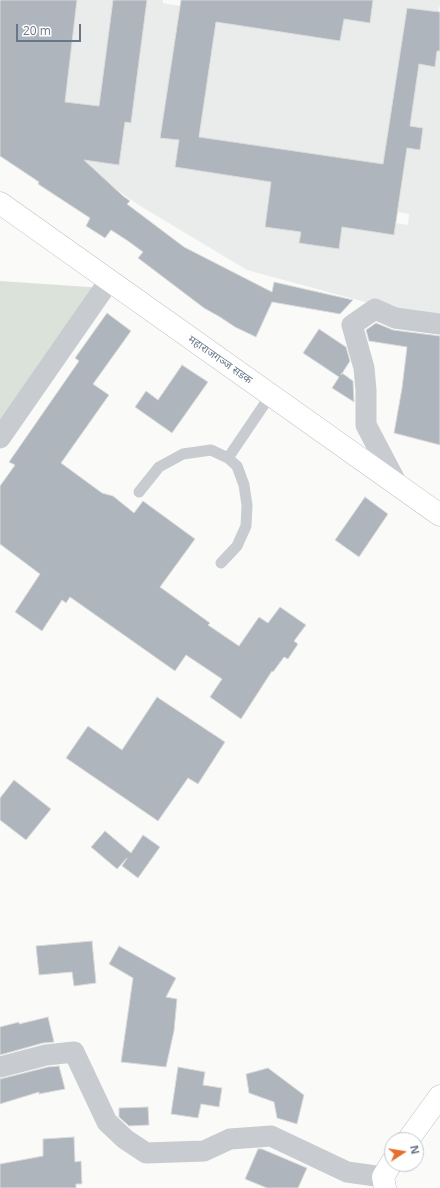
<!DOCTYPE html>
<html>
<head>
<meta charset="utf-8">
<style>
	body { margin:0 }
	#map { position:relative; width:440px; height:1188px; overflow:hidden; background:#fafaf8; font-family:"Open Sans",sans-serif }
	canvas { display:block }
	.north { position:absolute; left:384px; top:1132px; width:40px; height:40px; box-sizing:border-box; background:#fff; border:1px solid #c3c8d0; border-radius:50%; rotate:78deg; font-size:11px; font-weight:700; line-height:16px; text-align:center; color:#687689 }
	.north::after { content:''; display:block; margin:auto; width:14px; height:18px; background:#e76e2b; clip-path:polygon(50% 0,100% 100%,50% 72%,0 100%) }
	.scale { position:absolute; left:16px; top:24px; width:65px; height:18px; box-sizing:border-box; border:2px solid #687689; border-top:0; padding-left:5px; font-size:12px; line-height:14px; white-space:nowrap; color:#687689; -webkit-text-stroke:3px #fff; paint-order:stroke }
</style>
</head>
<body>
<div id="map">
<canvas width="440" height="1188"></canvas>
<div class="north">N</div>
<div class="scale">20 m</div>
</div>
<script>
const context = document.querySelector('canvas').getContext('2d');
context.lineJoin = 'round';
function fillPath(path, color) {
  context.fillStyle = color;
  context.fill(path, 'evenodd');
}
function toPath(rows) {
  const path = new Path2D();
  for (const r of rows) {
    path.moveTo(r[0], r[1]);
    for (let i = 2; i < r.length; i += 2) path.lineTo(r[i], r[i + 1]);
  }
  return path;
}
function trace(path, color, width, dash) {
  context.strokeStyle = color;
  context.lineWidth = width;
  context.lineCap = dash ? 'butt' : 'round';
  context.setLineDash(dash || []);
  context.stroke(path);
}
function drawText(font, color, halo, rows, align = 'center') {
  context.font = font + ' "Open Sans","Noto Sans Devanagari",sans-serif';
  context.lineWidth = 4;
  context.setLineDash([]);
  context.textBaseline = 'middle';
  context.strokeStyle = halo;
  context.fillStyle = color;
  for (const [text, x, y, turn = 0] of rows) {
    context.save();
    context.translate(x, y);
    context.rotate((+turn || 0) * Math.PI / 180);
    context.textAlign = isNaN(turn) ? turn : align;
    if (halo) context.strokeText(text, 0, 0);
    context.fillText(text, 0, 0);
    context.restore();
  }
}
fillPath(toPath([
	[77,0,113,0,95,135,123,139,125,122,131,123,147,0,163,0,163,3,180,6,160,137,179,140,199,137,216,22,340,41,344,15,341,0,440,0,440,7,439,7,438,12,407,8,373,231,394,234,396,223,408,225,409,214,398,212,407,148,420,150,423,128,410,126,419,64,435,67,437,51,440,51,440,316,399,309,365,302,247,270,137,204,72,158,0,76]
]), '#eaeceb');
fillPath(toPath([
	[0,281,103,288,0,434]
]), '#dbe2d9');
const building = toPath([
	[0,0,77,0,65,102,99,106,113,0,147,0,131,123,125,122,119,165,84,160,123,196,130,201,127,204,184,247,272,292,274,282,353,300,340,314,272,302,256,337,235,327,220,317,204,308,138,258,143,252,128,241,111,230,105,238,86,226,90,218,38,184,39,182,0,156,0,0],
	[181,0,373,0,370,23,344,19,340,41,216,22,199,137,383,164,407,8,440,12,440,51,437,51,435,67,419,64,410,126,423,128,420,150,407,148,394,235,342,227,339,249,299,243,301,232,265,227,271,182,175,167,179,140,160,138,181,0],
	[107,313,131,331,93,384,109,395,61,463,102,493,113,496,134,513,143,501,195,539,160,587,210,623,208,625,239,646,259,617,268,623,280,607,306,625,294,641,298,644,288,659,284,657,273,672,272,671,241,719,210,697,222,679,186,655,175,671,70,597,66,603,62,600,42,631,15,612,40,574,0,544,0,486,15,465,9,462,79,361,75,358,107,313],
	[376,323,393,330,440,336,440,445,394,433,402,388,407,347,369,341,366,330,376,323],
	[319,329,346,347,350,361,341,375,342,373,353,381,354,402,332,388,339,377,303,353,319,329],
	[182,365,208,382,172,433,135,407,146,391,158,400,182,365],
	[365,497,388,514,359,557,335,540,365,497],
	[157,697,225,742,198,784,188,778,158,821,66,758,88,726,122,750,157,697],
	[14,780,51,809,26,840,0,820,0,798,14,780],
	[105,831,131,853,143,835,160,847,138,878,122,866,127,858,117,869,91,847,105,831],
	[92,941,96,983,74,986,72,972,39,975,36,946,92,941],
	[119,946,176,978,166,997,177,999,174,1031,166,1067,121,1062,133,978,109,964,119,946],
	[48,1017,54,1042,43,1043,0,1055,0,1027,19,1022,19,1024,48,1017],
	[59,1066,65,1089,39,1094,39,1092,0,1104,0,1079,48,1067,59,1066],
	[178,1067,205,1072,203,1085,222,1088,219,1107,201,1104,198,1118,171,1114,178,1067],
	[268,1068,304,1095,297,1124,277,1118,274,1102,249,1093,246,1074,268,1068],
	[148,1107,149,1125,129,1126,119,1117,119,1108,148,1107],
	[74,1137,75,1162,81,1161,82,1184,76,1184,76,1188,0,1188,0,1164,43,1156,43,1139,74,1137],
	[258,1149,262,1149,307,1168,298,1188,267,1188,245,1179,258,1149]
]);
fillPath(building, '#aeb5bd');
trace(building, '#dbdcda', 1);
const secondary = toPath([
	[408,1140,440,1096],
	[385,1188,383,1177,392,1162]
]);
const primary = toPath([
	[0,203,440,515]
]);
trace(secondary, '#babec4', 23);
trace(primary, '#bbbec3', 23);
trace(toPath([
	[228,458,270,396],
	[139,492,159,467,183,454,211,450,228,458,237,466,244,485,247,505,246,526,237,546,221,563]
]), '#c8cbcf', 11);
trace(toPath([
	[0,438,109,281],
	[398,486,366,425,366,390,364,368,352,325,375,309,395,318,440,324],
	[0,1067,46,1055,74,1052,107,1122,125,1139,146,1153,204,1151,230,1139,271,1136,347,1172,383,1177]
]), '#c8cbcf', 21);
trace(secondary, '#fff', 22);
trace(primary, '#fff', 22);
drawText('11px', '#687689', '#fff', [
	["महाराजगञ्ज सडक",220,360,35]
]);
</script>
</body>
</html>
